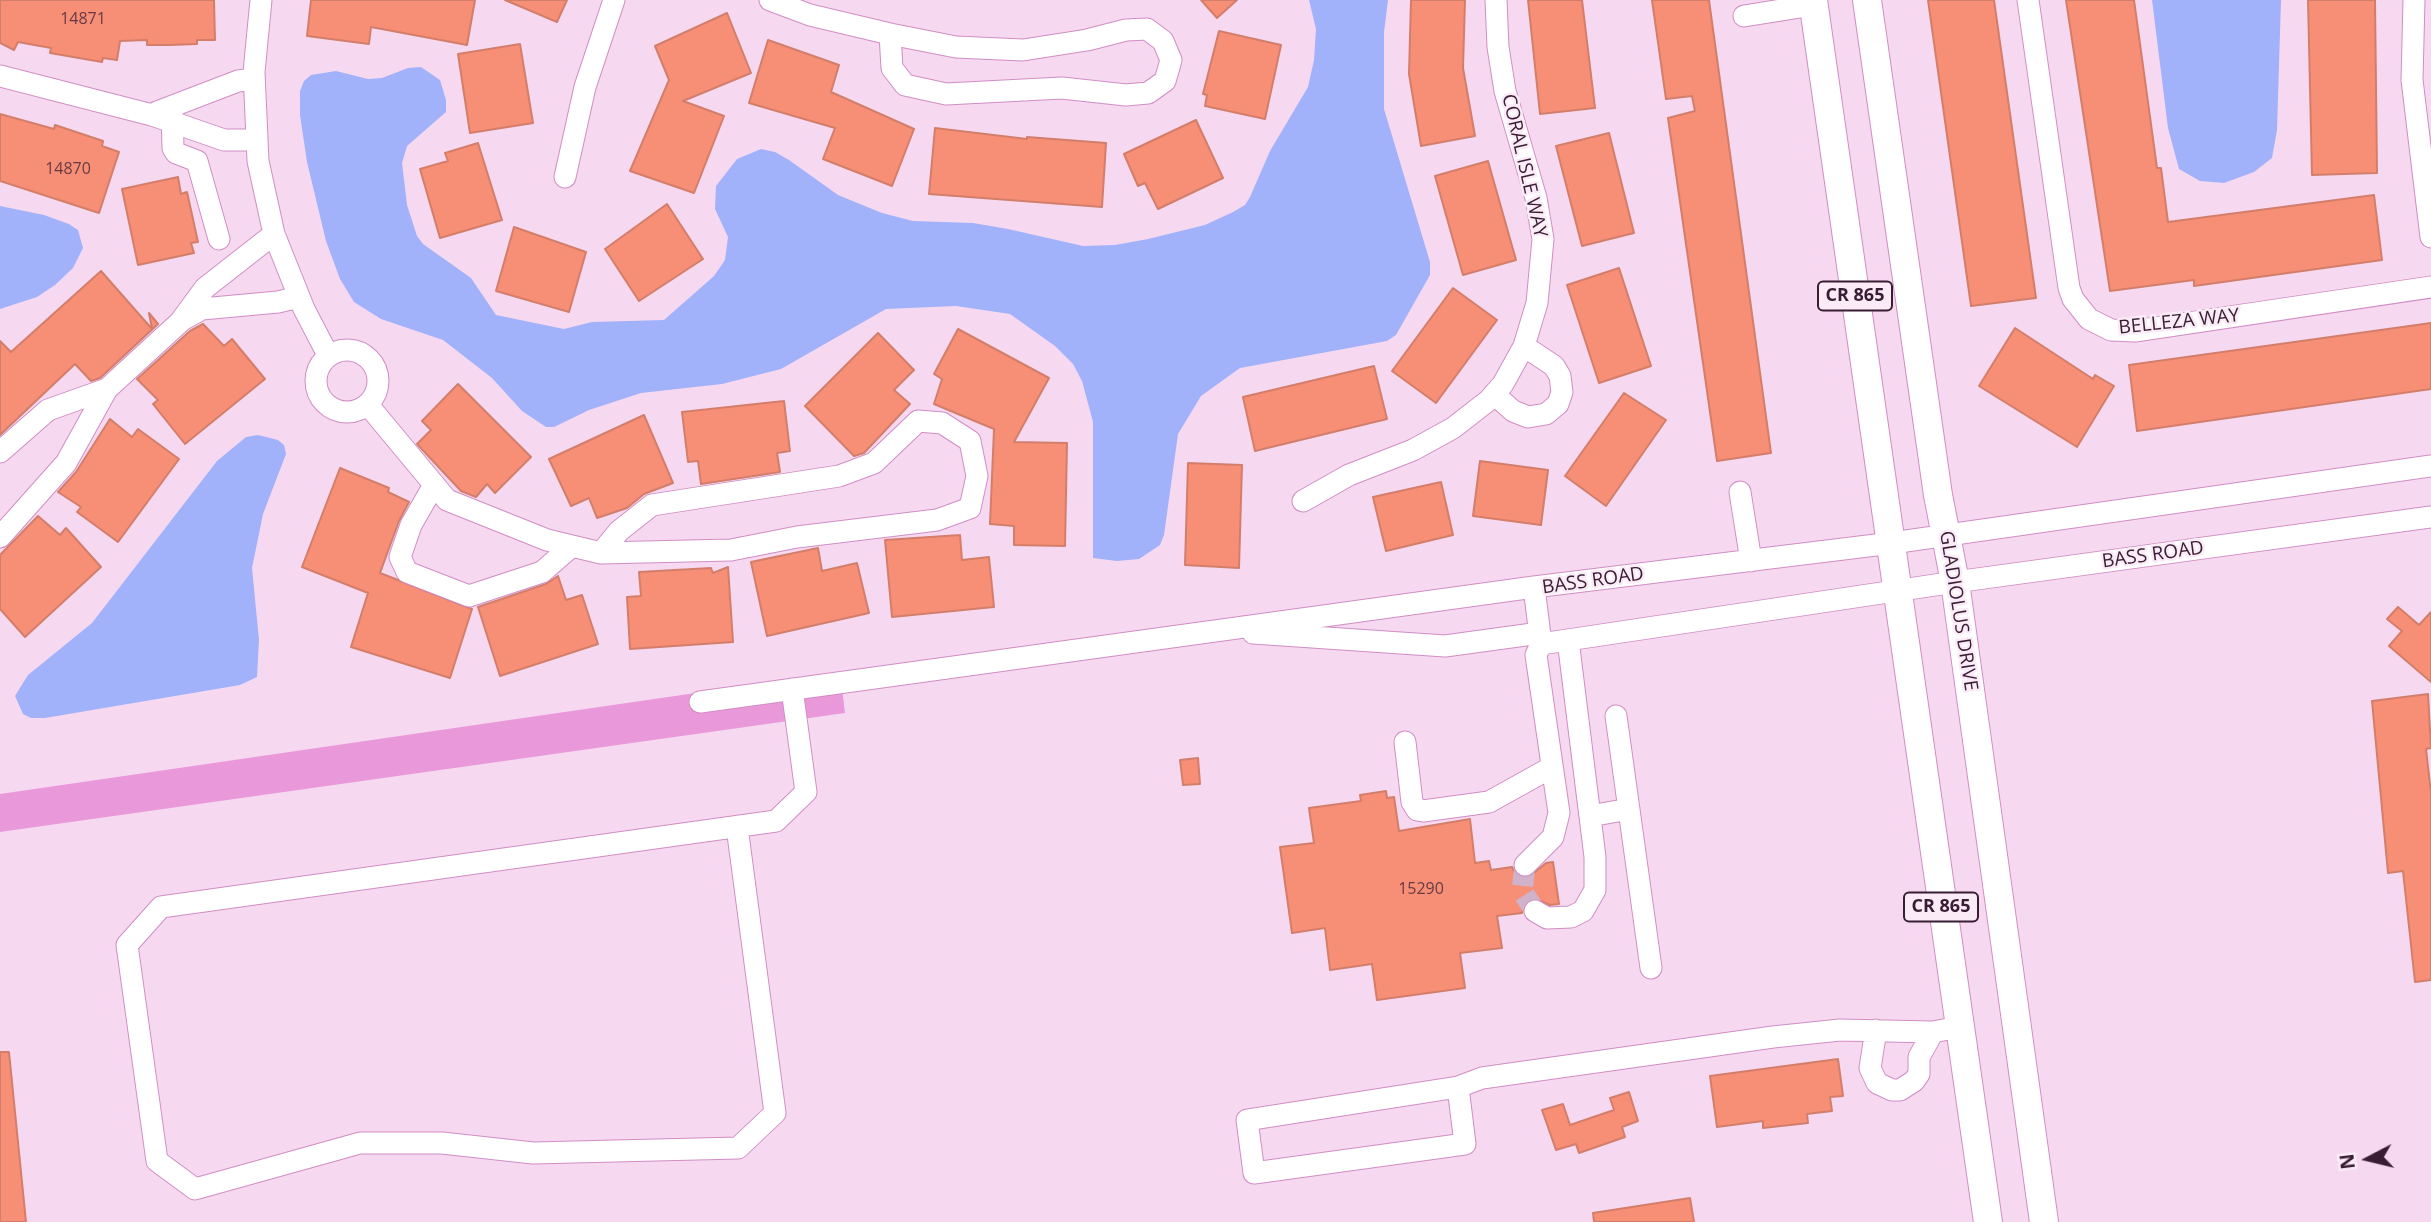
<!DOCTYPE html>
<html>
<head>
<meta charset="utf-8">
<style>
	body { margin:0 }
	#map { position:relative; width:2431px; height:1222px; overflow:hidden; background:#f6d9f0; font-family:"Open Sans",sans-serif }
	canvas { display:block }
	.north { position:absolute; left:2333px; top:1124px; width:70px; height:70px; -webkit-text-stroke:5px #faebf7; paint-order:stroke; rotate:263deg; font-size:19px; font-weight:700; line-height:28px; text-align:center; color:#381d33 }
	.north::after { content:''; display:block; margin:auto; width:24px; height:32px; background:#381d33; clip-path:polygon(50% 0,100% 100%,50% 72%,0 100%) }
</style>
</head>
<body>
<div id="map">
<canvas width="2431" height="1222"></canvas>
<div class="north">N</div>
</div>
<script>
const context = document.querySelector('canvas').getContext('2d');
context.lineJoin = 'round';
function fillPath(path, color) {
  context.fillStyle = color;
  context.fill(path, 'evenodd');
}
function toPath(rows) {
  const path = new Path2D();
  for (const r of rows) {
    if (r.length === 3) {
      path.moveTo(r[0] + r[2], r[1]);
      path.arc(r[0], r[1], r[2], 0, 2 * Math.PI);
      continue;
    }
    path.moveTo(r[0], r[1]);
    for (let i = 2; i < r.length; i += 2) path.lineTo(r[i], r[i + 1]);
  }
  return path;
}
function trace(path, color, width, dash) {
  context.strokeStyle = color;
  context.lineWidth = width;
  context.lineCap = dash ? 'butt' : 'round';
  context.setLineDash(dash || []);
  context.stroke(path);
}
function drawText(font, color, halo, rows, align = 'center') {
  context.font = font + ' "Open Sans",sans-serif';
  context.lineWidth = 5;
  context.setLineDash([]);
  context.textBaseline = 'middle';
  context.strokeStyle = halo;
  context.fillStyle = color;
  for (const [text, x, y, turn = 0] of rows) {
    context.save();
    context.translate(x, y);
    context.rotate((+turn || 0) * Math.PI / 180);
    context.textAlign = isNaN(turn) ? turn : align;
    if (halo) context.strokeText(text, 0, 0);
    context.fillText(text, 0, 0);
    context.restore();
  }
}
fillPath(toPath([
	[840,672,845,713,0,832,0,794]
]), '#e999da');
fillPath(toPath([
	[1309,0,1388,0,1384,32,1384,109,1430,262,1430,275,1396,335,1387,341,1240,368,1201,396,1178,434,1164,535,1160,545,1139,559,1117,561,1093,558,1093,422,1082,381,1073,364,1055,346,1010,314,956,306,886,309,781,369,722,384,641,393,589,410,554,427,546,427,522,411,492,378,443,340,381,319,354,302,340,279,326,241,307,162,300,115,300,91,304,81,311,75,336,71,368,79,382,78,408,68,421,67,440,80,446,100,446,112,407,146,402,163,407,205,417,236,423,244,471,278,496,315,564,329,592,322,664,320,714,276,725,260,728,237,715,209,716,186,737,159,761,149,775,152,789,160,838,195,882,213,913,221,973,223,1008,229,1083,246,1115,245,1148,239,1205,225,1233,212,1245,205,1250,197,1270,151,1308,87,1314,60,1316,29],
	[2152,0,2281,0,2277,130,2272,158,2254,172,2224,183,2200,181,2179,169,2168,128],
	[0,206,44,215,69,224,78,230,83,248,73,268,55,285,37,297,0,309],
	[258,435,278,440,284,445,286,454,263,514,252,568,259,640,257,677,240,685,45,718,31,718,23,714,15,696,28,675,92,623,217,461,246,437]
]), '#a1b2fa');
const building = toPath([
	[0,0,214,0,215,40,197,40,197,44,169,45,147,45,147,40,120,41,117,60,103,58,102,62,50,53,51,48,18,42,14,50,0,43,0,0],
	[311,0,475,0,467,45,371,27,369,44,307,36,311,0],
	[505,0,567,0,557,22,505,0],
	[1201,0,1237,0,1217,18,1201,0],
	[1411,0,1465,0,1463,68,1475,136,1421,146,1409,74,1411,0],
	[1528,0,1582,0,1595,108,1540,114,1528,0],
	[1652,0,1709,0,1771,453,1717,461,1668,118,1695,111,1692,96,1666,99,1652,0],
	[1928,0,1994,0,2036,298,1971,306,1928,0],
	[2066,0,2134,0,2157,168,2161,168,2168,222,2374,195,2382,260,2194,286,2194,280,2110,291,2066,0],
	[2308,0,2375,0,2377,173,2312,175,2308,0],
	[727,13,751,73,683,101,724,116,694,193,630,171,669,80,655,46,727,13],
	[1219,31,1281,45,1265,119,1205,106,1207,95,1203,94,1219,31],
	[768,40,839,65,831,92,914,129,892,186,823,159,835,128,749,103,768,40],
	[520,44,533,123,470,133,458,54,520,44],
	[0,114,54,129,55,125,103,141,102,146,119,152,99,213,0,181,0,114],
	[1196,120,1223,178,1158,209,1145,183,1138,186,1124,154,1196,120],
	[935,128,1027,139,1027,137,1106,143,1102,207,929,194,935,128],
	[1609,133,1634,233,1582,246,1556,146,1609,133],
	[478,143,502,220,440,238,420,169,448,161,445,153,478,143],
	[1488,161,1516,260,1463,275,1435,176,1488,161],
	[178,177,181,194,187,192,198,242,191,243,194,253,138,265,122,189,178,177],
	[667,204,703,259,639,301,605,249,667,204],
	[514,227,586,252,569,312,496,291,514,227],
	[1619,268,1651,366,1599,383,1567,285,1619,268],
	[101,271,152,329,149,313,158,324,100,378,91,381,75,364,0,435,0,341,11,352,101,271],
	[1453,288,1497,320,1436,403,1392,371,1453,288],
	[2431,323,2431,389,2137,431,2129,365,2431,323],
	[203,324,224,346,232,339,265,379,185,444,153,404,158,400,137,379,190,331,203,324],
	[2015,328,2093,379,2095,375,2114,386,2077,447,1979,386,2015,328],
	[958,329,1049,378,1014,442,1067,443,1065,546,1014,545,1014,526,990,524,994,429,934,404,942,379,934,374,958,329],
	[878,333,914,370,894,390,910,404,864,453,854,456,805,406,878,333],
	[1374,366,1387,419,1255,451,1243,397,1374,366],
	[458,384,531,457,495,493,487,484,476,497,461,491,417,444,431,430,422,421,458,384],
	[1624,393,1666,420,1606,506,1565,476,1624,393],
	[784,401,790,451,777,453,780,472,701,484,698,461,688,462,682,412,784,401],
	[644,415,673,483,644,494,627,508,597,518,589,498,571,506,549,459,644,415],
	[110,419,132,437,138,429,179,459,118,542,77,512,81,507,58,492,76,472,110,419],
	[1480,461,1548,470,1541,525,1473,516,1480,461],
	[1188,463,1242,465,1239,568,1185,565,1188,463],
	[340,468,389,488,388,492,409,502,399,521,380,573,472,609,450,678,351,647,368,593,302,567,340,468],
	[1441,482,1453,535,1386,551,1373,497,1441,482],
	[38,516,60,535,66,528,101,567,25,637,0,609,0,555,38,516],
	[960,535,962,560,989,557,994,607,892,617,885,540,960,535],
	[818,548,822,571,857,563,869,613,767,636,751,562,818,548],
	[728,567,733,642,630,649,627,597,641,596,639,572,711,568,713,573,728,567],
	[558,576,566,600,582,595,598,644,500,676,478,607,546,584,558,576],
	[2398,607,2419,625,2431,612,2431,682,2389,646,2402,631,2387,619,2398,607],
	[2428,694,2431,748,2426,749,2431,793,2431,980,2415,982,2403,871,2388,873,2372,701,2428,694],
	[1198,758,1200,784,1183,785,1180,760,1198,758],
	[1386,791,1387,798,1394,797,1399,831,1470,819,1475,863,1489,861,1491,870,1512,867,1516,875,1528,878,1546,863,1553,862,1559,904,1550,905,1534,898,1524,904,1522,913,1497,916,1502,948,1460,953,1465,988,1377,1000,1372,964,1330,970,1325,928,1292,933,1280,847,1314,843,1309,808,1361,801,1360,795,1386,791],
	[0,1052,9,1052,26,1222,0,1222,0,1052],
	[1838,1059,1843,1096,1830,1097,1832,1111,1807,1114,1808,1123,1763,1128,1763,1121,1717,1127,1710,1076,1838,1059],
	[1629,1092,1638,1121,1622,1127,1625,1137,1579,1153,1576,1144,1556,1150,1542,1110,1563,1104,1570,1125,1614,1110,1610,1098,1629,1092],
	[1690,1198,1694,1222,1594,1222,1593,1213,1690,1198]
]);
fillPath(building, '#f78f77');
trace(building, '#d37e6b', 2);
trace(toPath([
	[1525,865,1522,891,1535,911]
]), '#d0b3ca', 21, [21, 10]);
const minor = toPath([
	[261,0,254,72,258,161,274,234,304,309,328,355],
	[770,0,810,15,890,34],
	[2028,0,2069,288,2073,299,2089,319,2111,330,2135,331,2431,287],
	[2414,0,2412,80,2431,237],
	[1744,16,1813,5],
	[1147,29,1163,41,1171,60,1165,81,1148,93,1126,95,1062,88,946,94,905,85,892,68,890,34,956,47,1023,50,1087,40,1126,30,1147,29],
	[0,76,152,115,224,140,256,140],
	[172,109,173,148,176,153,197,161,219,239],
	[157,112,238,81,254,79],
	[565,177,585,87,614,0],
	[182,320,202,309,278,302,299,297],
	[347,381,31],
	[1494,394,1513,411,1528,417,1546,414,1558,404,1562,392,1560,376,1554,366,1524,346],
	[368,405,447,500,547,540,601,553,731,550,797,537,937,520,970,508,977,476,970,441,942,423,918,421,874,463,839,476,652,505,619,531,601,553],
	[0,452,48,410,107,389],
	[434,485,411,525,400,557,407,572,469,596,542,572,572,546],
	[1740,492,1751,561],
	[1303,501,1349,475,1413,450,1453,428,1489,400,1503,384,1524,346,1537,303,1543,239,1536,198,1505,91,1498,47,1496,0],
	[0,537,66,463,107,389,180,322,205,288,274,234],
	[1253,633,1445,646,1540,633],
	[1541,644,1955,582,2431,517],
	[700,702,1534,587],
	[1616,716,1651,968],
	[1405,742,1412,802,1417,810,1423,811,1489,802,1552,767],
	[1590,816,1629,809],
	[737,827,775,1113,738,1148,533,1153,442,1143,360,1143,195,1189,157,1161,127,945,161,907,776,821,806,792,792,689],
	[1525,865,1553,837,1559,813,1536,655,1541,644,1534,587,1892,543,2431,466],
	[1535,911,1547,918,1571,917,1583,911,1595,890,1595,857,1568,640],
	[1876,1030,1870,1068,1877,1083,1892,1090,1900,1090,1914,1081,1919,1074,1919,1057,1933,1032],
	[1458,1087,1247,1120,1254,1173,1465,1144,1458,1087,1482,1078,1773,1037,1840,1030,1933,1032,1959,1027]
]);
const major = toPath([
	[1813,0,1988,1222],
	[1867,0,1938,495,1955,582,2044,1222]
]);
trace(minor, '#d18dc4', 23);
trace(major, '#d18dc4', 30);
trace(minor, '#fff', 21);
trace(major, '#fff', 28);
drawText('16px', '#683a44', null, [
	["14871",83,19],
	["14870",68,169],
	["15290",1421,889]
]);
for (const [x, y, w] of [
	[1855,296,74],
	[1941,907,74]
]) {
  const box = new Path2D();
  box.roundRect(x - w / 2, y - 14.5, w, 29, 5);
  context.fillStyle = '#faebf7';
  context.fill(box);
  trace(box, '#381d33', 2);
}
drawText('bold 18px', '#381d33', null, [
	["CR 865",1855,296],
	["CR 865",1941,907]
]);
drawText('19px', '#381d33', '#faebf7', [
	["CORAL ISLE WAY",1524,166,77],
	["BELLEZA WAY",2179,322,-6],
	["BASS ROAD",2153,555,-8],
	["BASS ROAD",1593,581,-8],
	["GLADIOLUS DRIVE",1958,611,81]
]);
</script>
</body>
</html>
